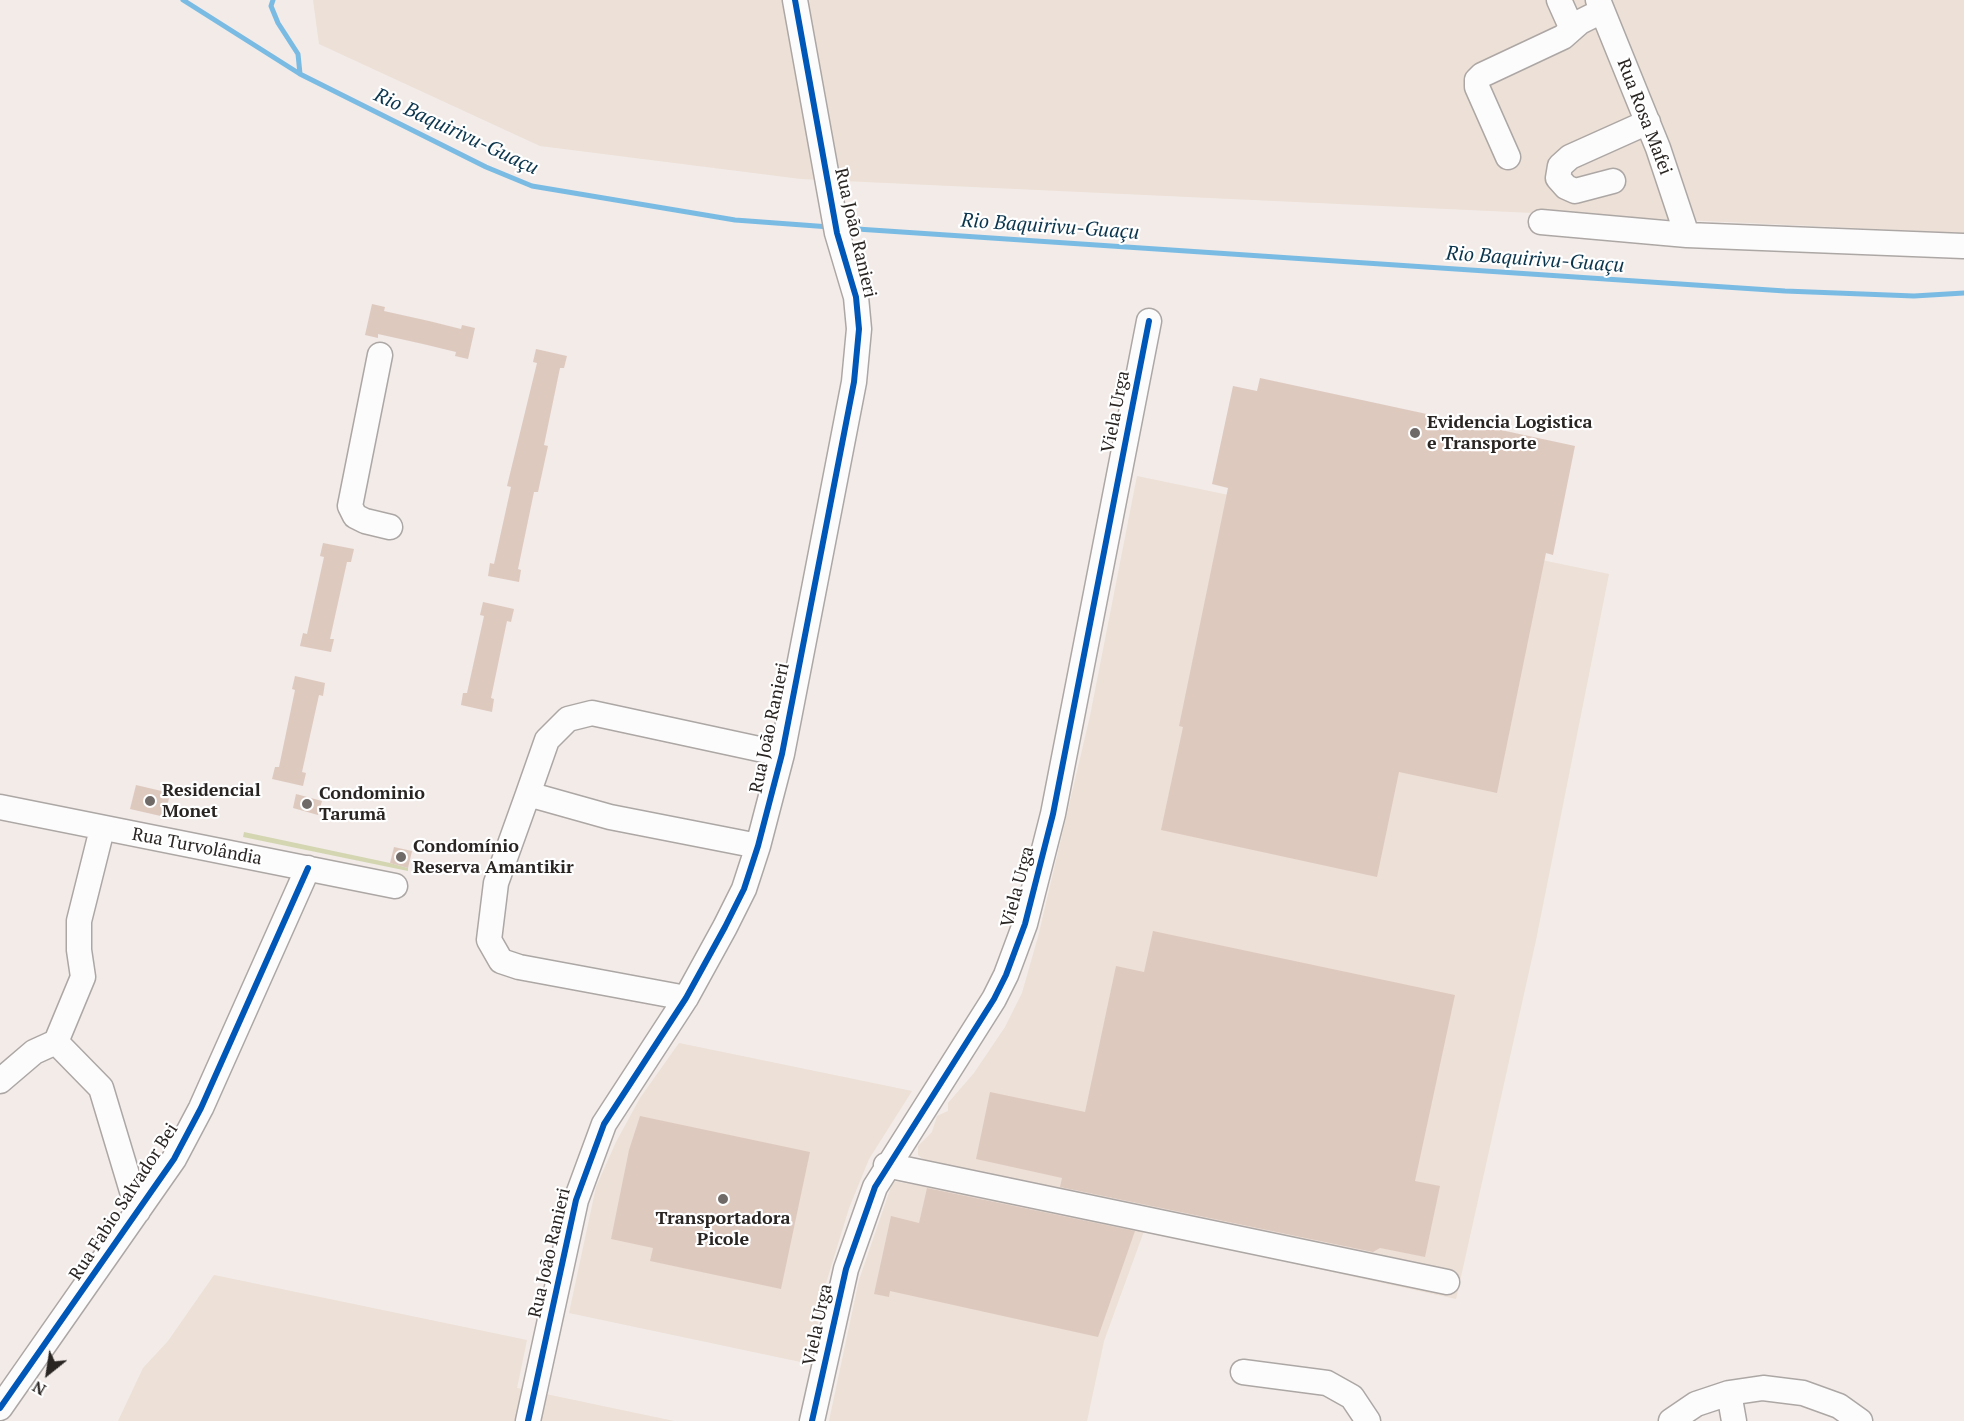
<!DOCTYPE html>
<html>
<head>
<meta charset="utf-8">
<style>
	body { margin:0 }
	#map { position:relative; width:1964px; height:1421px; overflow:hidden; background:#f2ebe8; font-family:"PT Serif",serif }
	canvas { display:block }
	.north { position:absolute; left:18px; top:1343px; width:60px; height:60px; -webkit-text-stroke:4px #fff; paint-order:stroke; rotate:210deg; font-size:16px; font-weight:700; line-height:24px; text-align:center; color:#292523 }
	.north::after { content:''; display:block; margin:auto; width:21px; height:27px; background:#292523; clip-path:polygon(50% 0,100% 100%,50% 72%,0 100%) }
</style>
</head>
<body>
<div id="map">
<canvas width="1964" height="1421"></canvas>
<div class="north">N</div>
</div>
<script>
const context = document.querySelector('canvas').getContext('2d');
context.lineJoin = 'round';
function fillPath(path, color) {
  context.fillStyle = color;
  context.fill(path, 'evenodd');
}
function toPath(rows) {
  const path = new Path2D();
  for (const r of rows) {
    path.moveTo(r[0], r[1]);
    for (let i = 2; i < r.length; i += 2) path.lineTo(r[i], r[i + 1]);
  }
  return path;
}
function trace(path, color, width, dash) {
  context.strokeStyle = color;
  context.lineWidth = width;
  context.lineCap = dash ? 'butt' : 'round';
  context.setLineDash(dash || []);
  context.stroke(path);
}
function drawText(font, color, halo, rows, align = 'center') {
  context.font = font + ' "PT Serif",serif';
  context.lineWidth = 4.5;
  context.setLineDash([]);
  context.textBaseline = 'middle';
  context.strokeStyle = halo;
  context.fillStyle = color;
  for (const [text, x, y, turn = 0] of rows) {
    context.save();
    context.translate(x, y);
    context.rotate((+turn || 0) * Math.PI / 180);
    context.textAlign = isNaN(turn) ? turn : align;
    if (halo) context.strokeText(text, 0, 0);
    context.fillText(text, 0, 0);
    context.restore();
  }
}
fillPath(toPath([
	[313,0,1964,0,1964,233,801,179,540,146,319,44],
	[1137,476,1609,574,1536,940,1456,1299,1144,1231,1104,1341,1087,1421,829,1421,859,1280,893,1181,927,1187,931,1166,918,1155,918,1146,932,1132,937,1116,948,1111,948,1103,974,1073,1005,1027,1022,993,1038,937,1090,716],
	[679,1043,912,1091,869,1159,849,1208,826,1283,810,1364,569,1313,596,1187,616,1142,640,1098],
	[214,1275,527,1340,517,1388,674,1421,118,1421,143,1368,168,1341]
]), '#ede0d6');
fillPath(toPath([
	[244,832,390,863,408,868,408,871,243,837]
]), '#d3d6b1');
trace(toPath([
	[183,0,300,74,486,167,532,186,735,220,830,227],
	[273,0,271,6,278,23,298,54,300,74],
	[842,228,1785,291,1914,296,1964,293]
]), '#7abbe4', 5);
fillPath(toPath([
	[372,304,385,307,384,311,429,321,461,329,462,325,475,328,468,359,455,356,456,352,423,344,378,334,378,338,365,335],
	[536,349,567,356,564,368,560,368,544,445,548,446,538,492,534,492,518,569,521,570,519,582,488,576,490,563,494,564,511,487,507,486,537,363,533,362],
	[1260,378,1575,446,1553,555,1546,553,1497,793,1399,772,1377,877,1161,830,1183,727,1179,726,1228,488,1212,484,1233,386,1257,391],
	[323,543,354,549,351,562,347,562,330,639,334,639,331,652,300,646,303,633,307,634,324,557,320,556],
	[483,602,514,609,511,622,507,621,491,698,494,699,492,712,461,705,463,693,467,693,484,616,480,615],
	[295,676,325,683,323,696,319,695,302,772,306,773,303,786,272,779,275,767,279,767,295,690,292,689],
	[136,785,170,793,165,817,130,809],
	[296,794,322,801,318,815,293,808],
	[394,847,412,851,408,868,390,863],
	[1153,931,1455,995,1415,1181,1440,1186,1425,1257,1380,1248,1373,1252,1060,1187,1062,1178,976,1159,990,1092,1085,1112,1116,966,1144,972],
	[640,1116,810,1152,781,1289,650,1261,653,1248,611,1239,629,1150],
	[927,1188,1135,1231,1098,1337,890,1291,889,1297,874,1294,891,1216,919,1223]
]), '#dec9bf');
const minor = toPath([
	[1559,0,1572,29],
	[1598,0,1658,148,1687,235],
	[1508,157,1477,87,1477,80,1482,75,1563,37,1580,22,1602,11],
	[1613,181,1575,191,1566,187,1558,178,1560,166,1570,157,1648,122],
	[1541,222,1687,235,1963,246],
	[380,355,350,506,355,516,365,521,390,527],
	[528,794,547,740,568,719,592,713,782,754],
	[0,807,395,886],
	[102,829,79,921,79,950,83,977,56,1042,101,1088,138,1211],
	[686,998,519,967,501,961,489,940,496,883,528,794,610,817,758,846],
	[0,1081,34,1052,56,1042],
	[886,1165,1447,1282],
	[1243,1372,1327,1383,1352,1397,1368,1421],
	[1729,1393,1734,1421],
	[0,1408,174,1159,201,1108,308,868],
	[528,1421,576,1200,604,1124,686,998,725,927,744,889,758,846,782,754,854,382,859,329,856,297,837,233,795,0],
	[812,1421,846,1269,875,1187,994,999,1006,975,1025,924,1053,814,1149,321],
	[1671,1421,1696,1404,1729,1393,1763,1388,1803,1393,1839,1406,1860,1421]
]);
trace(minor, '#aca7a5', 27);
trace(minor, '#fdfcfc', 24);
trace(toPath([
	[0,1408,174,1159,201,1108,308,868],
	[528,1421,576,1200,604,1124,686,998,725,927,744,889,758,846,782,754,854,382,859,329,856,297,837,233,795,0],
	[812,1421,846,1269,875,1187,994,999,1006,975,1025,924,1053,814,1149,321]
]), '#0057b8', 6);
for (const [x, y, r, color] of [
	[1415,433,6,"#6f6a68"],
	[150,801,6,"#6f6a68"],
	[307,804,6,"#6f6a68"],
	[401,857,6,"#6f6a68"],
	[723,1199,6,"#6f6a68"]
]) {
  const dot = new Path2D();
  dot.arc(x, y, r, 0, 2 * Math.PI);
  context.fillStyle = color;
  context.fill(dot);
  trace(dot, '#fff', 2);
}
drawText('18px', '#292523', '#fff', [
	["Rua Rosa Mafei",1644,117,69],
	["Rua João Ranieri",855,233,77],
	["Viela Urga",1116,412,-79],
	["Rua João Ranieri",770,728,-78],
	["Rua Turvolândia",197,847,11],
	["Viela Urga",1018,887,-75],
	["Rua Fabio Salvador Bei",124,1202,-57],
	["Rua João Ranieri",550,1253,-77],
	["Viela Urga",818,1325,-78]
]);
drawText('bold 18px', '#292523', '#fff', [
	["Evidencia Logistica",1427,423],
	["e Transporte",1427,444],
	["Residencial",162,791],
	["Monet",162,812],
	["Condominio",319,794],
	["Tarumã",319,815],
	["Condomínio",413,847],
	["Reserva Amantikir",413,868],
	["Transportadora",723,1219,"center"],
	["Picole",723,1240,"center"]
], 'left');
drawText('italic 20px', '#0b354d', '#fff', [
	["Rio Baquirivu-Guaçu",456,132,25],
	["Rio Baquirivu-Guaçu",1050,227,4],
	["Rio Baquirivu-Guaçu",1535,260,4]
]);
</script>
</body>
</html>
